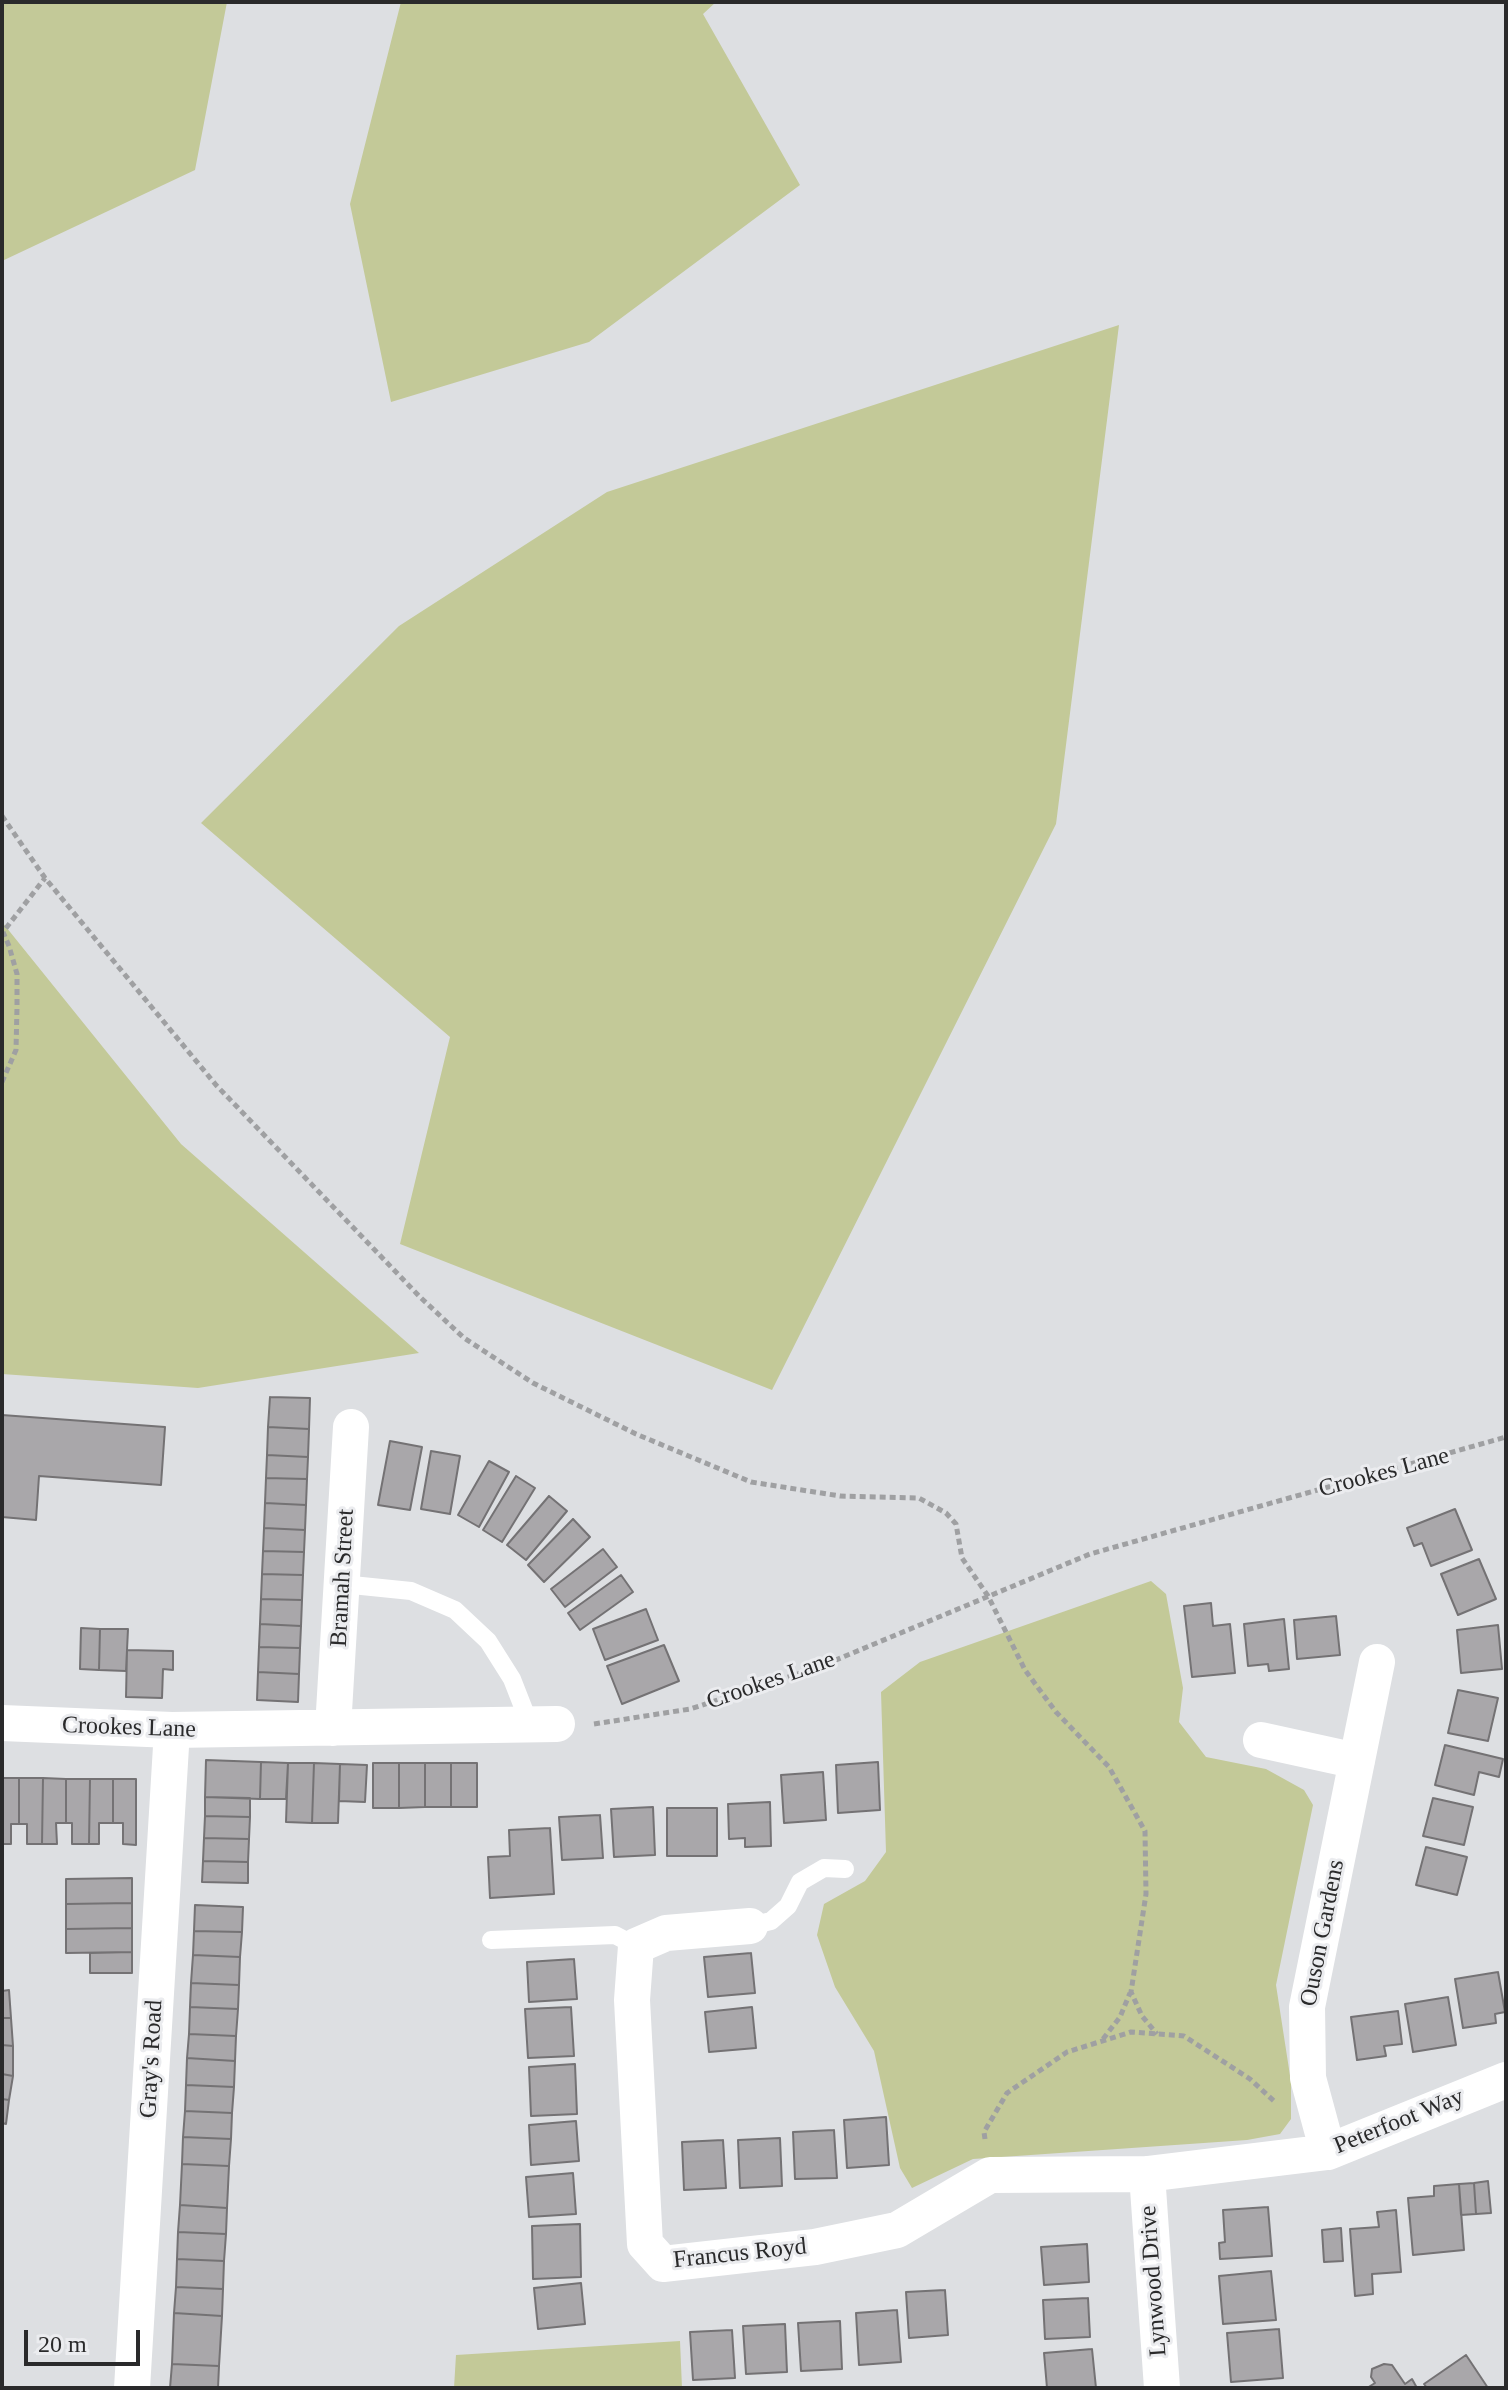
<!DOCTYPE html>
<html>
<head>
<meta charset="utf-8">
<style>
	body { margin:0 }
	#map { position:relative; width:1508px; height:2390px; overflow:hidden; background:#dddfe2; font-family:"Times New Roman",serif }
	canvas { display:block }
	.frame { position:absolute; inset:0; border:4px solid #2a2a2b; pointer-events:none }
	.scale { position:absolute; left:24px; top:2330px; width:116px; height:36px; box-sizing:border-box; border:4px solid #2a2a2b; border-top:0; padding-left:10px; font-size:24px; line-height:28px; white-space:nowrap; color:#2a2a2b; -webkit-text-stroke:6px #ebecef; paint-order:stroke }
</style>
</head>
<body>
<div id="map">
<canvas width="1508" height="2390"></canvas>
<div class="frame"></div>
<div class="scale">20 m</div>
</div>
<script>
const context = document.querySelector('canvas').getContext('2d');
context.lineJoin = 'round';
function fillPath(path, color) {
  context.fillStyle = color;
  context.fill(path, 'evenodd');
}
function toPath(rows) {
  const path = new Path2D();
  for (const r of rows) {
    path.moveTo(r[0], r[1]);
    for (let i = 2; i < r.length; i += 2) path.lineTo(r[i], r[i + 1]);
  }
  return path;
}
function trace(path, color, width, dash) {
  context.strokeStyle = color;
  context.lineWidth = width;
  context.lineCap = dash ? 'butt' : 'round';
  context.setLineDash(dash || []);
  context.stroke(path);
}
function drawText(font, color, halo, rows, align = 'center') {
  context.font = font + ' "Times New Roman",serif';
  context.lineWidth = 6;
  context.setLineDash([]);
  context.textBaseline = 'middle';
  context.strokeStyle = halo;
  context.fillStyle = color;
  for (const [text, x, y, turn = 0] of rows) {
    context.save();
    context.translate(x, y);
    context.rotate((+turn || 0) * Math.PI / 180);
    context.textAlign = isNaN(turn) ? turn : align;
    if (halo) context.strokeText(text, 0, 0);
    context.fillText(text, 0, 0);
    context.restore();
  }
}
fillPath(toPath([
	[2,2,227,2,195,170,2,261],
	[401,2,716,2,703,14,800,185,589,342,391,402,350,204],
	[1119,325,1056,824,772,1390,400,1244,450,1037,201,823,399,626,607,492],
	[2,922,181,1144,419,1353,198,1388,2,1374],
	[1151,1581,1166,1594,1183,1688,1179,1722,1206,1757,1266,1769,1304,1790,1313,1805,1276,1985,1291,2082,1291,2119,1280,2134,1247,2140,973,2159,912,2188,900,2168,874,2051,835,1987,817,1935,824,1904,865,1881,886,1852,881,1692,920,1662],
	[680,2341,682,2388,454,2388,456,2355]
]), '#c3c998');
const building = toPath([
	[270,1397,310,1398,309,1429,268,1427,270,1397],
	[2,1415,165,1427,161,1485,39,1476,36,1520,2,1517,2,1415],
	[268,1427,309,1429,308,1457,267,1455,268,1427],
	[390,1441,422,1447,410,1510,378,1505,390,1441],
	[431,1451,460,1456,450,1514,421,1509,431,1451],
	[267,1455,308,1457,307,1479,266,1478,267,1455],
	[489,1461,509,1472,479,1527,458,1515,489,1461],
	[516,1476,535,1488,502,1542,483,1530,516,1476],
	[266,1478,307,1479,306,1505,265,1503,266,1478],
	[549,1496,567,1511,526,1560,507,1545,549,1496],
	[265,1503,306,1505,305,1530,264,1528,265,1503],
	[1455,1509,1472,1550,1431,1566,1422,1543,1414,1546,1407,1528,1455,1509],
	[573,1519,590,1537,544,1582,528,1565,573,1519],
	[264,1528,305,1530,304,1552,263,1551,264,1528],
	[603,1549,617,1567,565,1607,551,1589,603,1549],
	[263,1551,304,1552,303,1575,262,1574,263,1551],
	[1479,1559,1496,1599,1458,1615,1441,1574,1479,1559],
	[262,1574,303,1575,302,1600,261,1599,262,1574],
	[621,1575,633,1592,580,1630,568,1613,621,1575],
	[261,1599,302,1600,301,1626,260,1624,261,1599],
	[1211,1603,1213,1626,1230,1624,1235,1673,1192,1677,1184,1606,1211,1603],
	[646,1609,658,1640,605,1660,593,1629,646,1609],
	[1336,1616,1340,1655,1297,1659,1294,1620,1336,1616],
	[1284,1619,1289,1669,1269,1671,1268,1664,1248,1666,1244,1624,1284,1619],
	[260,1624,301,1626,300,1648,259,1647,260,1624],
	[1498,1625,1502,1669,1461,1673,1457,1630,1498,1625],
	[81,1628,100,1629,99,1670,80,1669,81,1628],
	[100,1629,128,1629,126,1671,99,1670,100,1629],
	[664,1645,679,1681,622,1704,607,1666,664,1645],
	[259,1647,300,1648,299,1674,258,1672,259,1647],
	[127,1650,173,1651,173,1670,163,1669,162,1698,126,1697,127,1650],
	[258,1672,299,1674,298,1702,257,1700,258,1672],
	[1458,1690,1498,1698,1488,1741,1448,1733,1458,1690],
	[1445,1745,1503,1759,1499,1777,1479,1772,1474,1795,1435,1785,1445,1745],
	[206,1760,261,1762,260,1799,205,1797,206,1760],
	[261,1762,288,1763,286,1799,260,1799,261,1762],
	[878,1762,880,1810,838,1813,836,1765,878,1762],
	[288,1763,314,1763,312,1823,286,1822,288,1763],
	[314,1763,340,1764,338,1823,312,1823,314,1763],
	[373,1763,399,1763,399,1808,373,1808,373,1763],
	[399,1763,425,1763,425,1807,399,1808,399,1763],
	[425,1763,451,1763,451,1807,425,1807,425,1763],
	[451,1763,477,1763,477,1807,451,1807,451,1763],
	[340,1764,367,1765,365,1802,339,1801,340,1764],
	[823,1772,826,1820,784,1823,781,1775,823,1772],
	[2,1778,19,1778,19,1824,11,1824,11,1844,2,1844,2,1778],
	[19,1778,43,1778,42,1844,27,1844,27,1824,19,1824,19,1778],
	[43,1778,66,1779,66,1823,56,1823,57,1844,42,1844,43,1778],
	[66,1779,90,1779,89,1844,72,1844,72,1823,66,1823,66,1779],
	[90,1779,113,1779,113,1823,99,1823,99,1844,89,1844,90,1779],
	[113,1779,136,1779,136,1845,123,1844,123,1823,113,1823,113,1779],
	[205,1797,250,1798,250,1817,205,1816,205,1797],
	[1433,1798,1473,1807,1464,1845,1423,1836,1433,1798],
	[770,1802,771,1846,745,1847,745,1838,729,1839,728,1804,770,1802],
	[653,1807,655,1855,614,1857,611,1809,653,1807],
	[667,1808,717,1808,717,1856,667,1856,667,1808],
	[600,1815,603,1858,562,1860,559,1817,600,1815],
	[205,1816,250,1817,249,1839,204,1838,205,1816],
	[550,1828,554,1894,490,1898,488,1857,510,1856,509,1830,550,1828],
	[204,1838,249,1839,248,1862,203,1861,204,1838],
	[1426,1847,1467,1857,1457,1895,1416,1885,1426,1847],
	[203,1861,248,1862,248,1883,202,1882,203,1861],
	[132,1878,132,1903,66,1904,66,1879,132,1878],
	[132,1903,132,1928,66,1929,66,1904,132,1903],
	[195,1905,243,1907,242,1932,194,1931,195,1905],
	[132,1928,132,1952,66,1953,66,1929,132,1928],
	[194,1931,242,1932,240,1957,193,1955,194,1931],
	[132,1952,132,1973,90,1973,90,1953,132,1952],
	[751,1953,755,1993,708,1997,704,1957,751,1953],
	[193,1955,240,1957,239,1985,191,1983,193,1955],
	[574,1959,577,1999,529,2002,527,1962,574,1959],
	[1498,1972,1505,2012,1495,2014,1496,2023,1463,2028,1455,1979,1498,1972],
	[191,1983,239,1985,238,2009,190,2007,191,1983],
	[9,1990,11,2018,2,2018,2,1991,9,1990],
	[1448,1997,1456,2045,1413,2052,1405,2004,1448,1997],
	[190,2007,238,2009,236,2036,189,2034,190,2007],
	[571,2007,574,2056,528,2058,525,2009,571,2007],
	[752,2007,756,2048,709,2052,705,2012,752,2007],
	[1398,2011,1402,2044,1384,2046,1386,2056,1357,2060,1351,2017,1398,2011],
	[2,2018,11,2018,13,2046,2,2045,2,2018],
	[189,2034,236,2036,235,2061,187,2058,189,2034],
	[2,2045,13,2046,13,2076,2,2074,2,2045],
	[187,2058,235,2061,234,2087,186,2085,187,2058],
	[575,2064,577,2114,531,2116,529,2067,575,2064],
	[2,2074,13,2076,9,2100,2,2099,2,2074],
	[186,2085,234,2087,232,2113,185,2111,186,2085],
	[2,2099,9,2100,6,2124,2,2123,2,2099],
	[185,2111,232,2113,231,2139,183,2137,185,2111],
	[886,2117,889,2165,847,2168,844,2120,886,2117],
	[576,2121,579,2161,531,2165,529,2125,576,2121],
	[834,2130,837,2178,795,2179,793,2132,834,2130],
	[183,2137,231,2139,229,2166,182,2164,183,2137],
	[780,2138,782,2186,740,2188,738,2140,780,2138],
	[723,2140,726,2188,684,2190,682,2142,723,2140],
	[182,2164,229,2166,227,2208,180,2205,182,2164],
	[573,2173,576,2214,529,2217,526,2177,573,2173],
	[1488,2181,1491,2213,1476,2214,1474,2183,1488,2181],
	[1474,2183,1476,2214,1461,2215,1459,2184,1474,2183],
	[1459,2184,1464,2250,1413,2255,1408,2198,1434,2196,1434,2186,1459,2184],
	[180,2205,227,2208,226,2234,178,2232,180,2205],
	[1268,2207,1272,2256,1220,2259,1219,2243,1225,2242,1223,2210,1268,2207],
	[1396,2210,1401,2272,1372,2274,1373,2294,1355,2296,1350,2229,1379,2227,1377,2212,1396,2210],
	[580,2224,581,2277,533,2279,532,2226,580,2224],
	[1341,2228,1343,2261,1324,2262,1322,2230,1341,2228],
	[178,2232,226,2234,224,2261,177,2259,178,2232],
	[1087,2244,1089,2282,1044,2285,1041,2247,1087,2244],
	[177,2259,224,2261,223,2289,176,2287,177,2259],
	[1271,2271,1276,2320,1223,2324,1219,2276,1271,2271],
	[581,2283,585,2324,538,2329,534,2288,581,2283],
	[176,2287,223,2289,222,2316,174,2313,176,2287],
	[945,2290,948,2335,909,2338,906,2292,945,2290],
	[1088,2298,1090,2337,1045,2339,1043,2300,1088,2298],
	[897,2310,901,2362,859,2365,856,2313,897,2310],
	[174,2313,222,2316,219,2366,172,2364,174,2313],
	[840,2321,842,2369,801,2371,798,2323,840,2321],
	[785,2324,787,2372,746,2374,743,2326,785,2324],
	[1279,2329,1283,2378,1231,2382,1227,2333,1279,2329],
	[732,2330,735,2378,693,2380,690,2332,732,2330],
	[1092,2349,1096,2388,1047,2388,1044,2353,1092,2349],
	[1466,2355,1488,2388,1427,2388,1424,2384,1466,2355],
	[172,2364,219,2366,218,2388,170,2388,172,2364],
	[1384,2364,1392,2365,1405,2384,1412,2379,1417,2388,1367,2388,1375,2383,1371,2377,1372,2369,1384,2364]
]);
fillPath(building, '#a9a7aa');
trace(building, '#747274', 2);
trace(toPath([
	[2,816,45,878,216,1085,420,1297,464,1338,533,1383,636,1434,751,1482,840,1496,919,1498,946,1513,956,1524,962,1558,988,1596,1025,1670,1056,1712,1109,1767,1145,1831,1146,1894,1131,1992,1142,2016,1157,2034],
	[2,1082,16,1050,17,1007,17,974,9,946,3,932,45,878],
	[594,1724,690,1709,819,1667,1090,1554,1506,1437],
	[1103,2039,1120,2017,1130,1993],
	[985,2139,984,2132,1007,2093,1067,2052,1131,2032,1184,2036,1250,2079,1275,2102]
]), '#9fa0a2', 5, [6, 4]);
trace(toPath([
	[342,1584,411,1591,455,1610,488,1641,512,1679,530,1725],
	[750,1926,771,1921,788,1906,800,1882,824,1868,845,1869],
	[491,1940,615,1935,636,1946]
]), '#fff', 18);
trace(toPath([
	[2,1723,172,1730,557,1724],
	[333,1728,351,1427],
	[1261,1740,1357,1761],
	[750,1926,666,1933,636,1946,632,2000,645,2244,663,2264,815,2247,897,2230,990,2175,1147,2174,1328,2152,1506,2080],
	[1328,2152,1308,2078,1307,2007,1377,1662],
	[1147,2174,1162,2388],
	[132,2388,172,1730]
]), '#fff', 36);
drawText('24px', '#2a2a2b', '#ebecef', [
	["Crookes Lane",1384,1473,-15],
	["Bramah Street",343,1578,-87],
	["Crookes Lane",771,1681,-19],
	["Crookes Lane",129,1728,2],
	["Ouson Gardens",1323,1933,-79],
	["Gray's Road",152,2059,-87],
	["Peterfoot Way",1399,2122,-22],
	["Francus Royd",740,2254,-6],
	["Lynwood Drive",1154,2281,-94]
]);
</script>
</body>
</html>
